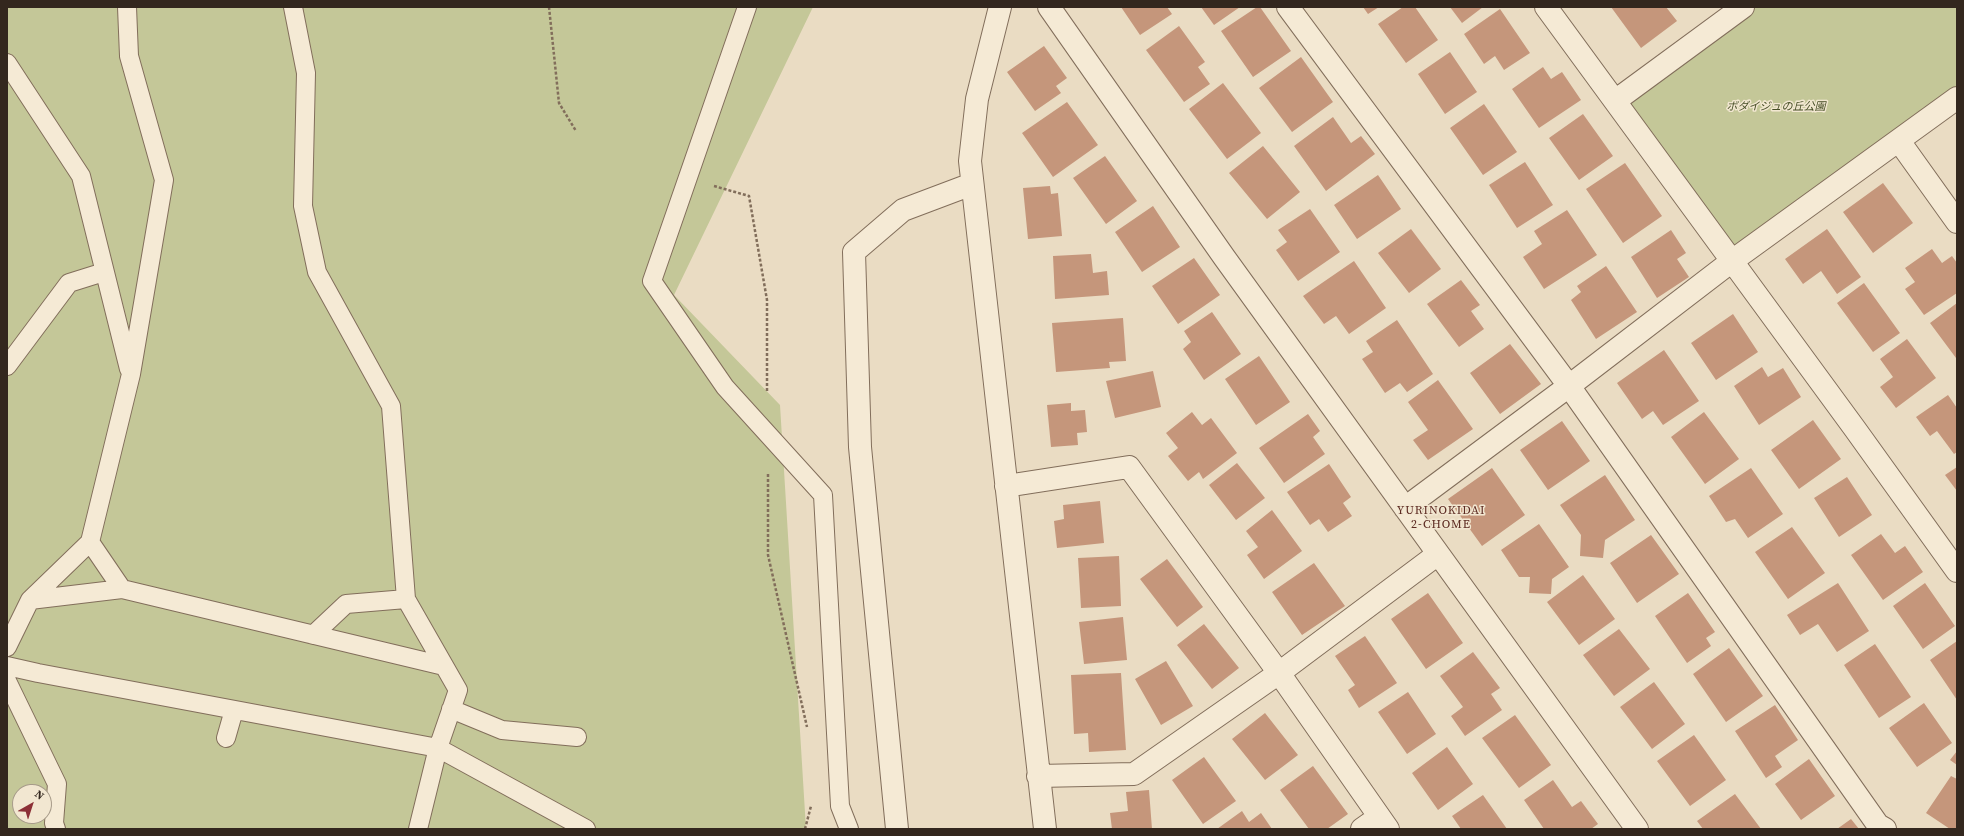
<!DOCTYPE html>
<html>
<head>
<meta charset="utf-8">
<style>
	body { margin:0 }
	#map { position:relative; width:1964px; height:836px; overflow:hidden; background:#eadcc3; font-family:"Source Serif 4",serif }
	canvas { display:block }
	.frame { position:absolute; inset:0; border:8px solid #33271e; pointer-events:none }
	.north { position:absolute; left:12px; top:784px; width:40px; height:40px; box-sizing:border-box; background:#f2e7d1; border:1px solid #a69a89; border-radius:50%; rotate:39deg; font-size:11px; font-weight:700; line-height:16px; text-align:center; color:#33271e }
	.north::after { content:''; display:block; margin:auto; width:14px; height:18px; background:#8c3036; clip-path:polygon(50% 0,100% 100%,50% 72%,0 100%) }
</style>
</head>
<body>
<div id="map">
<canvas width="1964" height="836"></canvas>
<div class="frame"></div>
<div class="north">N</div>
</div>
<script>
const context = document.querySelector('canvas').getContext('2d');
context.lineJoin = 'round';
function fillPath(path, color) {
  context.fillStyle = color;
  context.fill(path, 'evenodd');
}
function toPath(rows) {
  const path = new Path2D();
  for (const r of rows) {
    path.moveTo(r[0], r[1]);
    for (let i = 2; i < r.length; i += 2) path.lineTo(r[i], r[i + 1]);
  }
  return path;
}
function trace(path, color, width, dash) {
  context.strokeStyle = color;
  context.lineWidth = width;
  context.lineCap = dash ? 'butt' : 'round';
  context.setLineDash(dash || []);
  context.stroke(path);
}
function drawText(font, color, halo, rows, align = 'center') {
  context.font = font + ' "Source Serif 4","Noto Sans JP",serif';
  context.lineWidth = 3;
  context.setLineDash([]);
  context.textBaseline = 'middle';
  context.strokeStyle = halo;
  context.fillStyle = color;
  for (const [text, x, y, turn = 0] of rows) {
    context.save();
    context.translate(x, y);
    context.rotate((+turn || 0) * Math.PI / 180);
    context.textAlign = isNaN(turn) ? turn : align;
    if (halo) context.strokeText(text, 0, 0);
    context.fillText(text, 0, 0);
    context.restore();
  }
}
fillPath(toPath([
	[7,7,813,7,674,295,780,405,806,829,7,829],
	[20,792,44,792,44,816,20,816],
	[1743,7,1957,7,1957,98,1732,261,1615,101]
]), '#c4c798');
fillPath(toPath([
	[1121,7,1167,7,1172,14,1140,35],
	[1201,7,1240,7,1214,25],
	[1257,7,1260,7,1291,51,1253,77,1221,31],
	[1363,7,1379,7,1368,14],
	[1403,7,1415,7,1438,40,1406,63,1378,24],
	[1450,7,1483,7,1462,23],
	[1611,7,1666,7,1677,21,1641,48],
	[1500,9,1530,53,1504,70,1495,56,1484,64,1464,34],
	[1179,26,1205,62,1198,67,1210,84,1184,102,1146,50],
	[1044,46,1067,78,1056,86,1061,93,1035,111,1007,72],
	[1450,52,1477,92,1445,114,1418,74],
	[1301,57,1333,102,1292,132,1259,88],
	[1543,67,1551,79,1562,72,1581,100,1539,128,1512,89],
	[1223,83,1261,133,1227,159,1189,109],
	[1067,102,1098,145,1053,177,1022,133],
	[1484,104,1517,152,1483,175,1450,128],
	[1583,114,1613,156,1579,180,1549,138],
	[1333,117,1351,143,1361,136,1375,154,1326,191,1294,146],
	[1263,146,1300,192,1267,219,1229,173],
	[1105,156,1137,201,1106,224,1073,178],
	[1525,162,1553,205,1517,228,1489,185],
	[1625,163,1662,216,1623,243,1586,189],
	[1378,175,1401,209,1357,239,1334,205],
	[1883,183,1913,223,1873,253,1843,212],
	[1050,186,1051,194,1058,193,1062,236,1028,239,1023,188],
	[1153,206,1180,247,1142,272,1115,232],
	[1310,209,1340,252,1298,281,1276,250,1287,242,1278,230],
	[1567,210,1597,255,1544,289,1523,257,1542,244,1534,231],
	[1411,229,1441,269,1409,293,1378,253],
	[1827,229,1861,277,1837,294,1821,271,1803,284,1785,259],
	[1671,230,1686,253,1677,259,1689,277,1657,298,1631,257],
	[1932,249,1942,263,1952,256,1957,263,1957,293,1924,315,1905,289,1915,282,1905,268],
	[1091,254,1093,273,1107,271,1109,295,1055,299,1053,256],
	[1194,258,1220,295,1178,324,1152,286],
	[1354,261,1386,308,1349,334,1336,316,1324,324,1303,296],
	[1606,266,1637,312,1596,339,1571,300,1581,292,1577,286],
	[1461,280,1480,305,1471,311,1484,329,1459,347,1427,304],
	[1864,283,1900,333,1873,352,1837,303],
	[1957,303,1957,358,1956,358,1930,323],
	[1212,312,1241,354,1204,380,1183,349,1191,342,1184,331],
	[1733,314,1758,352,1716,380,1691,343],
	[1123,318,1126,361,1109,362,1110,368,1056,372,1052,323],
	[1397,320,1433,374,1407,392,1400,383,1385,393,1362,359,1373,352,1366,341],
	[1907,339,1936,378,1896,408,1880,387,1893,377,1880,359],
	[1510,344,1541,384,1500,414,1470,373],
	[1664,350,1699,401,1663,425,1653,411,1642,419,1617,383],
	[1259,356,1290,402,1256,425,1225,379],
	[1762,367,1768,377,1783,368,1801,397,1759,425,1734,386],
	[1153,371,1161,407,1115,418,1106,381],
	[1438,380,1473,429,1428,460,1413,440,1428,430,1408,402],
	[1948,395,1957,408,1957,452,1954,454,1937,431,1930,436,1916,417],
	[1071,403,1071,411,1085,410,1087,432,1077,433,1078,445,1051,447,1047,405],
	[1192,412,1202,425,1211,418,1237,453,1203,479,1199,472,1188,481,1168,456,1178,448,1166,433],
	[1704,412,1739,459,1705,484,1671,437],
	[1308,414,1320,431,1313,437,1325,454,1284,483,1259,448],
	[1813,420,1841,459,1799,489,1771,450],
	[1562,421,1590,461,1548,490,1520,450],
	[1237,463,1265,498,1236,520,1209,485],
	[1329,464,1351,497,1343,503,1352,516,1328,532,1319,519,1310,525,1287,492],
	[1957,467,1957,491,1945,475],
	[1492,468,1525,515,1482,546,1448,499],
	[1751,468,1783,514,1748,538,1735,519,1726,522,1709,496],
	[1605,475,1635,520,1605,540,1603,558,1580,556,1581,535,1560,505],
	[1847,477,1872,515,1839,537,1814,498],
	[1100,501,1104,543,1057,548,1054,521,1064,519,1063,505],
	[1272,510,1302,551,1264,579,1247,555,1258,547,1246,531],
	[1539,524,1569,567,1552,579,1551,594,1529,593,1530,577,1519,577,1501,550],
	[1792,527,1825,573,1788,599,1755,552],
	[1881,534,1895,553,1905,546,1923,572,1883,600,1851,555],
	[1651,535,1679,574,1637,603,1610,563],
	[1119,556,1121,606,1081,608,1078,558],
	[1167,559,1203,607,1177,627,1140,579],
	[1314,563,1345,606,1302,635,1272,592],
	[1583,575,1615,619,1579,645,1547,602],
	[1838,583,1869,631,1837,652,1818,624,1800,635,1787,615],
	[1925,583,1955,626,1923,649,1893,606],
	[1428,593,1463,643,1426,669,1391,619],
	[1688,593,1715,632,1706,638,1711,646,1687,663,1655,616],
	[1123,617,1127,660,1084,664,1079,622],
	[1204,624,1239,668,1212,689,1177,645],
	[1619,629,1650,669,1614,696,1583,655],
	[1365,636,1397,683,1359,708,1348,690,1355,685,1335,656],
	[1957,641,1957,700,1930,660],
	[1875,644,1911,697,1879,718,1844,665],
	[1729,648,1763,696,1726,722,1693,674],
	[1473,652,1500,688,1491,694,1502,710,1465,736,1451,716,1463,707,1440,676],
	[1166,661,1193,706,1161,725,1135,679],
	[1121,673,1126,750,1089,752,1088,733,1074,734,1071,675],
	[1654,682,1685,724,1652,749,1620,707],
	[1408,692,1436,734,1407,754,1378,712],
	[1924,703,1952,743,1917,767,1889,728],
	[1775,705,1798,740,1775,756,1782,767,1766,778,1735,731],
	[1265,713,1298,755,1265,780,1232,739],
	[1515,715,1551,765,1519,788,1482,738],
	[1694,735,1726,780,1690,806,1657,761],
	[1447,747,1473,784,1438,810,1412,773],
	[1957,751,1957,765,1950,760],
	[1204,757,1236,801,1203,824,1172,780],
	[1809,759,1835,796,1801,820,1775,784],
	[1313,766,1348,814,1327,829,1309,829,1280,790],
	[1951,776,1957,779,1957,829,1950,829,1926,813],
	[1553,780,1572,807,1581,801,1598,824,1591,829,1544,829,1524,800],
	[1149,790,1152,829,1112,829,1110,813,1128,811,1126,792],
	[1735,794,1761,829,1703,829,1697,821],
	[1483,795,1507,829,1461,829,1452,816],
	[1242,811,1249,822,1261,813,1272,829,1217,829],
	[1851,819,1859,829,1837,829]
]), '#c5967b');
const lane = toPath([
	[293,7,306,73,303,206,317,272,391,406,406,599,458,690,438,748,418,829],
	[747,7,652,281,725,387,823,495,840,806,849,829],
	[7,63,81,176,129,369],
	[7,366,69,283,104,272],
	[90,542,122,589,444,666],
	[30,600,122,589],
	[313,635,346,604,406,599],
	[7,647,30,600,90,542,131,374,164,180,129,56,127,7],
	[7,666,38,673,438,748,586,829],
	[7,681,57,784,54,823,56,829],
	[451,709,502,730,577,737],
	[226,738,234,710]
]);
const street = toPath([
	[1000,7,977,99,970,161,1045,829],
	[1049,7,1224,257,1637,829],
	[1288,7,1569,386,1878,825,1885,829],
	[1546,7,1855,429,1957,571],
	[1615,101,1743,7],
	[1899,141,1957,222],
	[1006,486,1129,467,1279,673,1388,829],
	[1405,508,1569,386,1732,261,1957,98],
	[1038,776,1134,774,1279,673,1438,554],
	[897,829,860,447,854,252,903,210,972,184],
	[1362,829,1379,817]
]);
trace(lane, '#826e5b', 20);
trace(street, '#826e5b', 24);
trace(toPath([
	[549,7,559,103,576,131],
	[714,186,749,196,767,300,767,391],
	[768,474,768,555,807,727],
	[805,829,811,806]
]), '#826e5b', 2.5, [3, 2]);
trace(lane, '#f5ead5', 18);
trace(street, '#f5ead5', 22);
drawText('italic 11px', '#464e26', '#f2e7d1', [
	["ボダイジュの丘公園",1776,107]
]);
context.letterSpacing = '1px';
drawText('12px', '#5c2a21', '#f2e7d1', [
	["YURINOKIDAI",1441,511],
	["2-CHOME",1441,525]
]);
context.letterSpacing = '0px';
</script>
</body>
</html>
